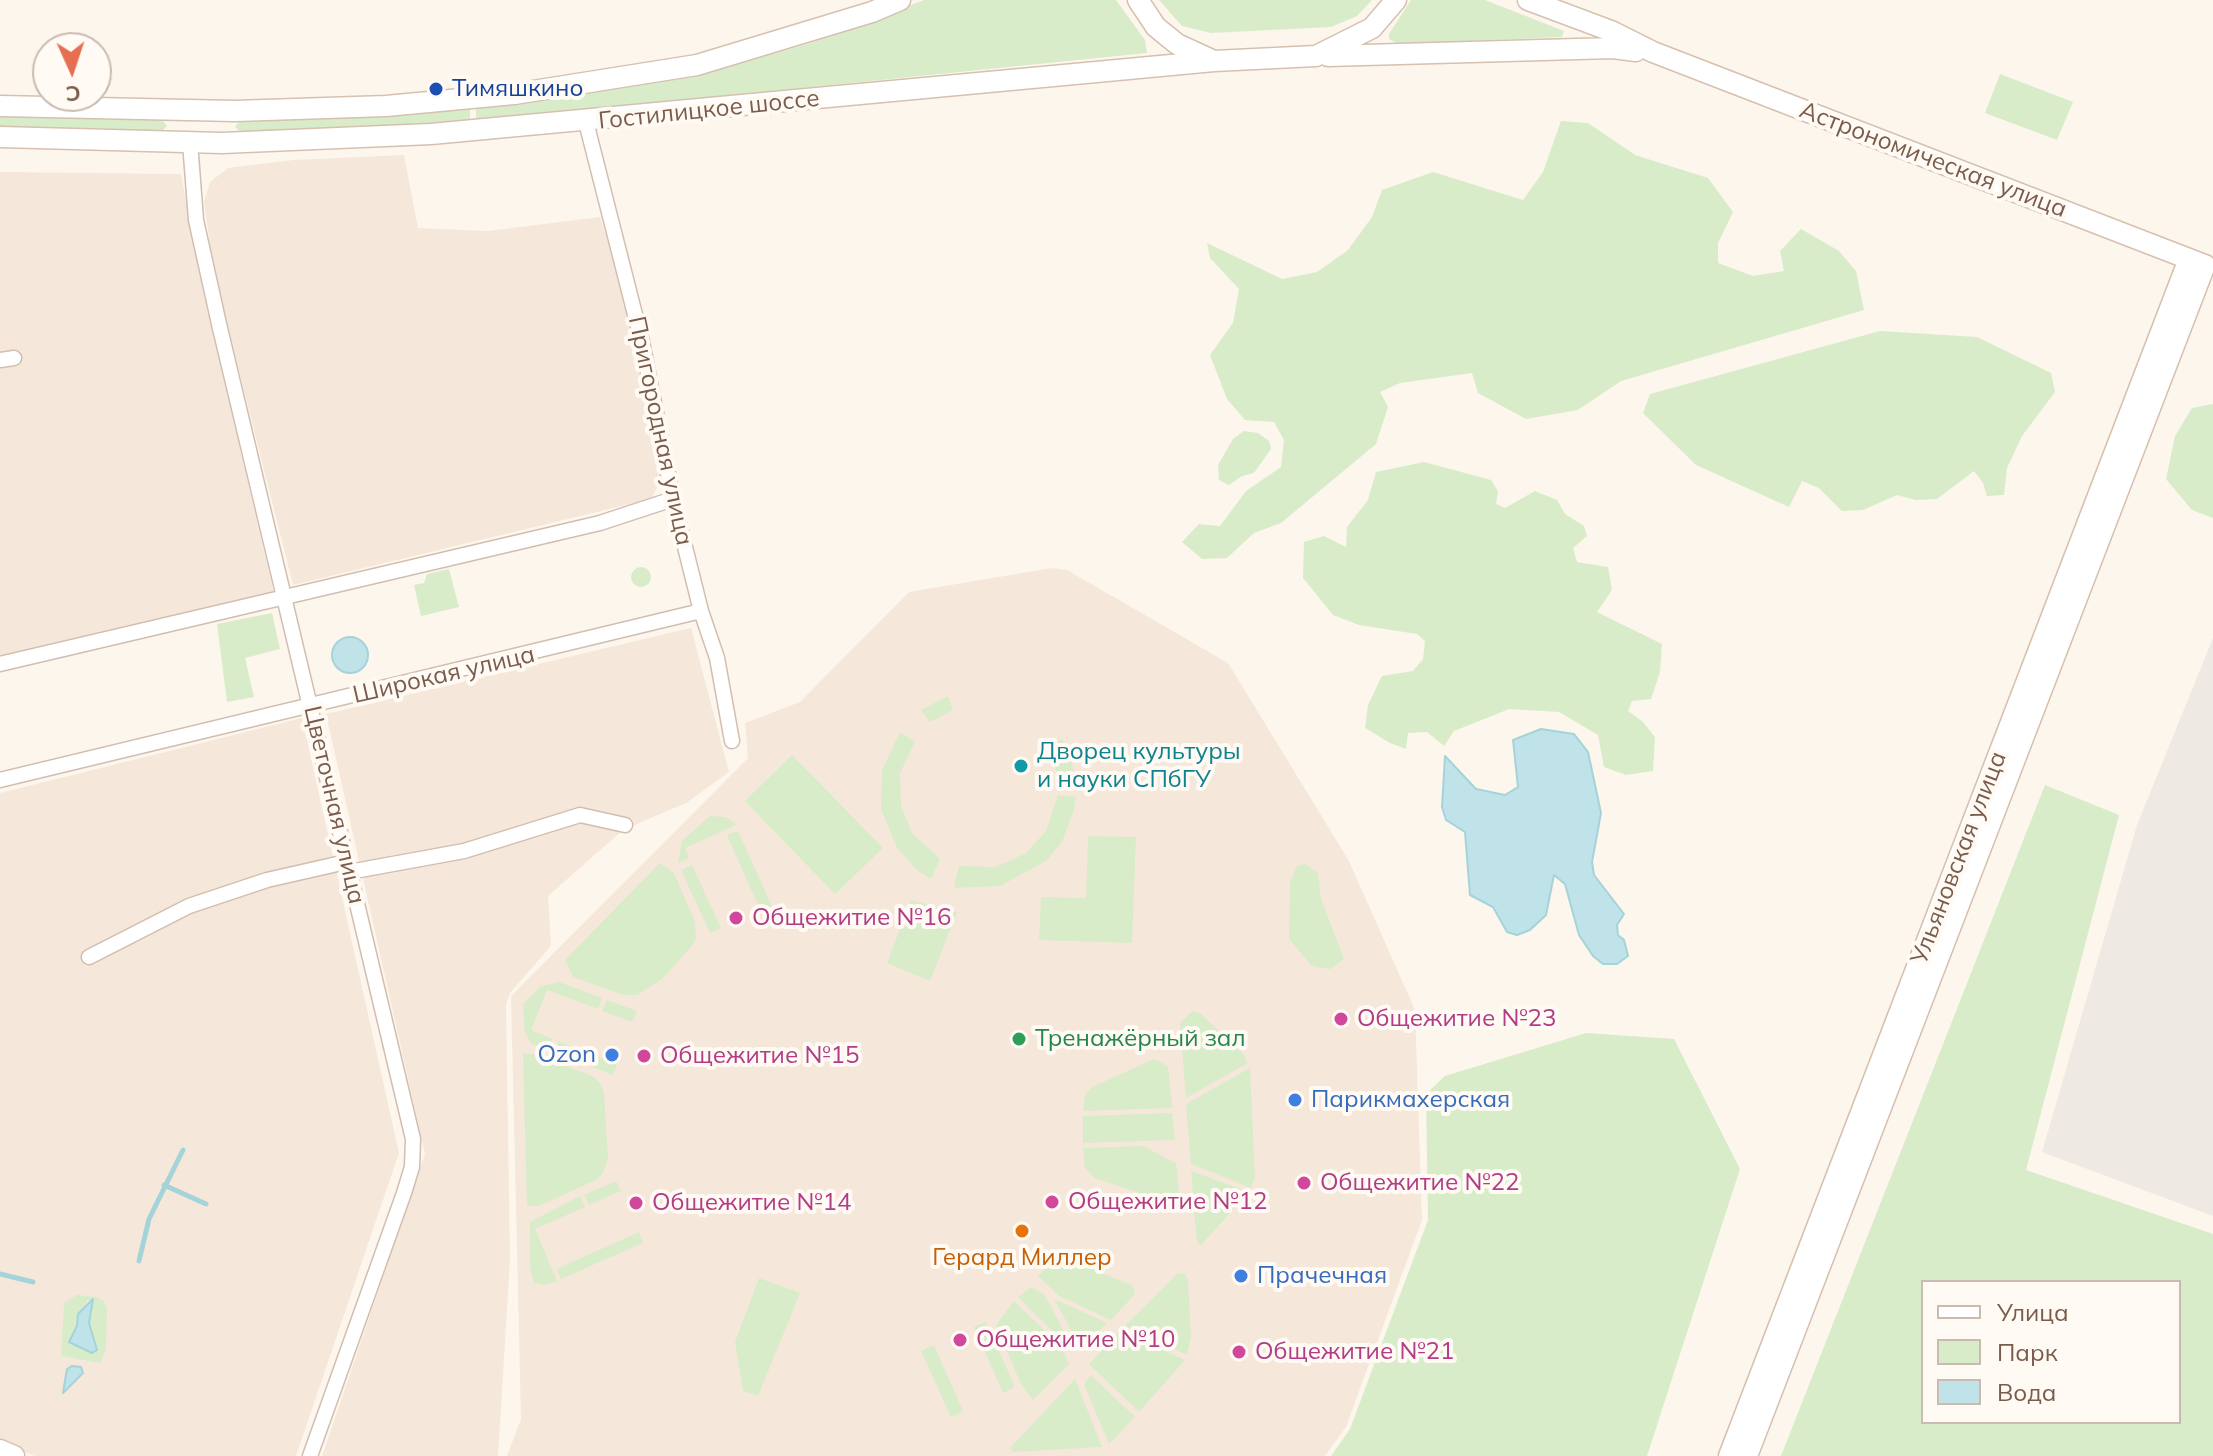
<!DOCTYPE html>
<html>
<head>
<meta charset="utf-8">
<style>
	body { margin:0 }
	#map { position:relative; width:2213px; height:1456px; overflow:hidden; background:#fdf6ec; font-family:Mulish,sans-serif }
	canvas { display:block }
	.legend { position:absolute; left:1921px; top:1280px; width:260px; height:144px; box-sizing:border-box; background:#fffaf3; border:2px solid #cabbb1; margin:0; padding:10px 14px; list-style:none; font-size:24px; color:#7a5c4d }
	.legend li { display:flex; align-items:center; gap:16px; height:40px }
	.legend b { width:40px; border:2px solid #cabbb1 }
	.north { position:absolute; left:32px; top:32px; width:80px; height:80px; box-sizing:border-box; background:#fffaf3; border:2px solid #cabbb1; border-radius:50%; rotate:177deg; font-size:22px; font-weight:700; line-height:32px; text-align:center; color:#7a5c4d }
	.north::after { content:''; display:block; margin:auto; width:28px; height:36px; background:#e76f51; clip-path:polygon(50% 0,100% 100%,50% 72%,0 100%) }
</style>
</head>
<body>
<div id="map">
<canvas width="2213" height="1456"></canvas>
<ul class="legend">
<li><b style="height:10px;background:#fff"></b>Улица</li>
<li><b style="height:22px;background:#d8ecc9"></b>Парк</li>
<li><b style="height:22px;background:#bfe3e8"></b>Вода</li>
</ul>
<div class="north">С</div>
</div>
<script>
const context = document.querySelector('canvas').getContext('2d');
context.lineJoin = 'round';
function fillPath(path, color) {
  context.fillStyle = color;
  context.fill(path, 'evenodd');
}
function toPath(rows) {
  const path = new Path2D();
  for (const r of rows) {
    if (r.length === 3) {
      path.moveTo(r[0] + r[2], r[1]);
      path.arc(r[0], r[1], r[2], 0, 2 * Math.PI);
      continue;
    }
    path.moveTo(r[0], r[1]);
    for (let i = 2; i < r.length; i += 2) path.lineTo(r[i], r[i + 1]);
  }
  return path;
}
function trace(path, color, width, dash) {
  context.strokeStyle = color;
  context.lineWidth = width;
  context.lineCap = dash ? 'butt' : 'round';
  context.setLineDash(dash || []);
  context.stroke(path);
}
function drawText(font, color, halo, rows, align = 'center') {
  context.font = font + ' Mulish,sans-serif';
  context.lineWidth = 8;
  context.setLineDash([]);
  context.textBaseline = 'middle';
  context.strokeStyle = halo;
  context.fillStyle = color;
  for (const [text, x, y, turn = 0] of rows) {
    context.save();
    context.translate(x, y);
    context.rotate((+turn || 0) * Math.PI / 180);
    context.textAlign = isNaN(turn) ? turn : align;
    if (halo) context.strokeText(text, 0, 0);
    context.fillText(text, 0, 0);
    context.restore();
  }
}
fillPath(toPath([
	[404,155,418,228,488,231,600,217,627,302,662,477,651,499,293,585,214,271,204,202,210,182,228,168,293,160],
	[0,172,181,174,202,287,274,594,0,658],
	[1052,568,1067,570,1228,663,1349,861,1415,1010,1422,1220,1346,1427,1325,1456,507,1456,521,1419,511,996,748,758,745,723,800,702,909,592],
	[691,628,729,772,686,803,623,830,548,896,551,946,510,993,506,1005,510,1260,498,1456,322,1456,425,1154,326,714],
	[302,718,399,1153,296,1456,35,1456,0,1442,0,793]
]), '#f5e8da');
fillPath(toPath([
	[2213,638,2213,1216,2042,1152,2137,825]
]), '#efe9e4');
fillPath(toPath([
	[924,0,1116,0,1145,40,1147,53,476,121,476,108,694,77,811,43],
	[1159,0,1372,0,1357,16,1331,27,1211,33,1182,26],
	[1411,0,1485,0,1564,31,1562,37,1399,44,1389,39,1389,34],
	[2000,74,2073,102,2057,140,1985,113],
	[470,109,470,121,241,132,235,127,240,121],
	[0,115,162,120,167,126,162,131,0,127],
	[1561,121,1588,123,1635,155,1708,178,1733,212,1718,243,1718,263,1753,276,1784,271,1780,251,1801,229,1839,251,1856,271,1864,310,1621,381,1578,410,1526,419,1478,393,1472,373,1400,383,1380,392,1388,407,1376,444,1281,523,1254,533,1227,558,1202,559,1182,542,1199,524,1220,526,1246,491,1281,467,1284,440,1274,422,1245,420,1227,399,1210,355,1233,323,1239,289,1210,258,1207,243,1282,279,1317,272,1348,250,1372,217,1382,190,1433,172,1523,200,1543,172],
	[1880,331,1977,337,2051,373,2055,392,2022,436,2007,468,2004,495,1987,496,1983,483,1974,471,1937,499,1916,500,1897,495,1863,510,1842,511,1819,488,1802,481,1789,507,1696,465,1643,413,1650,394],
	[2213,404,2213,518,2192,510,2166,479,2175,436,2192,408],
	[1244,431,1258,433,1269,441,1271,449,1254,473,1242,476,1229,485,1219,480,1218,465,1233,439],
	[1424,462,1491,480,1498,491,1496,504,1505,508,1535,491,1557,500,1565,514,1584,526,1587,536,1573,548,1577,562,1608,567,1612,590,1597,612,1662,644,1660,672,1651,699,1632,701,1628,711,1643,722,1655,737,1653,771,1626,775,1604,767,1598,735,1559,712,1509,709,1454,731,1444,746,1427,732,1408,733,1406,749,1390,743,1365,728,1368,705,1382,676,1413,671,1423,659,1425,641,1417,634,1359,625,1333,615,1303,578,1304,542,1324,536,1346,547,1347,527,1368,500,1376,472],
	[641,577,10],
	[449,569,459,607,421,616,414,585,424,583,427,574],
	[272,613,280,649,245,658,254,697,227,702,217,624],
	[948,696,953,710,930,722,921,710],
	[900,732,915,742,900,773,901,806,912,833,940,859,931,879,916,869,897,848,881,809,882,770],
	[1062,739,1074,770,1057,773,1048,748],
	[792,755,883,848,835,894,745,801],
	[2045,785,2119,815,2026,1170,2213,1234,2213,1456,1781,1456],
	[2179,1282,2179,1422,1923,1422,1923,1282],
	[1058,795,1076,797,1074,809,1062,842,1046,861,1000,886,954,888,959,866,996,867,1026,853,1046,831],
	[710,816,726,817,736,825,685,848,689,858,678,863,682,841],
	[738,831,772,906,761,912,727,835],
	[1088,836,1136,837,1132,943,1039,940,1041,897,1086,898],
	[660,863,674,873,695,922,696,939,690,948,661,980,637,995,623,995,573,977,565,960],
	[1305,864,1318,873,1321,899,1344,959,1330,969,1312,966,1289,939,1290,882,1297,866],
	[692,865,721,928,710,933,681,870],
	[911,900,957,912,930,981,887,963],
	[559,982,602,998,598,1009,547,990,531,1030,553,1039,544,1048,531,1043,525,1032,523,1004,541,986],
	[607,1000,637,1011,632,1022,602,1011],
	[1193,1011,1201,1014,1243,1054,1248,1063,1186,1098,1180,1023],
	[1586,1033,1674,1039,1740,1169,1647,1456,1331,1456,1350,1429,1428,1220,1426,1094,1445,1076],
	[558,1041,617,1064,613,1075,559,1054],
	[523,1053,537,1055,592,1076,600,1083,604,1093,608,1159,603,1173,596,1180,539,1206,527,1206],
	[1154,1059,1168,1066,1172,1108,1083,1111,1085,1095,1092,1087],
	[1250,1068,1255,1177,1251,1188,1191,1164,1186,1104],
	[1172,1113,1175,1140,1083,1143,1083,1116],
	[1143,1146,1176,1163,1179,1193,1175,1198,1163,1201,1095,1178,1085,1168,1083,1148],
	[1191,1171,1249,1192,1201,1245,1197,1242],
	[616,1181,621,1191,589,1205,584,1195],
	[580,1196,585,1207,535,1229,557,1281,545,1285,534,1283,530,1267,530,1222],
	[639,1232,643,1243,561,1279,557,1270,561,1267],
	[1061,1257,1132,1285,1135,1294,1111,1320,1059,1296,1038,1276,1055,1258],
	[1178,1273,1185,1274,1188,1280,1191,1337,1187,1355,1125,1326],
	[759,1278,800,1293,758,1396,743,1391,735,1342],
	[1031,1287,1044,1294,1070,1342,1064,1343,1018,1297],
	[77,1295,97,1297,104,1301,107,1309,106,1349,100,1363,61,1356,64,1303],
	[88,1300,93,1303,89,1323,94,1338,92,1353,70,1342,77,1326,78,1314],
	[1054,1299,1107,1323,1082,1350],
	[1014,1301,1061,1346,1069,1364,1033,1400,1020,1382,996,1325],
	[986,1322,1015,1387,1003,1393,974,1327],
	[1121,1330,1185,1360,1139,1412,1089,1364],
	[934,1345,963,1411,951,1417,921,1351],
	[1091,1375,1135,1417,1109,1444,1084,1384],
	[1075,1379,1102,1447,1013,1452,1010,1448]
]), '#d8ecc9');
const water = toPath([
	[350,655,18],
	[1541,729,1574,734,1588,752,1601,813,1592,862,1594,875,1624,914,1617,925,1618,935,1624,940,1628,956,1617,964,1603,964,1593,956,1579,935,1565,884,1554,875,1546,915,1530,930,1517,935,1507,932,1493,907,1470,895,1465,832,1446,820,1442,807,1445,756,1476,789,1505,795,1518,787,1513,740,1541,729],
	[93,1299,89,1323,97,1350,92,1353,69,1342,77,1326,78,1314,93,1299],
	[72,1366,81,1367,83,1373,63,1393,67,1369,72,1366]
]);
fillPath(water, '#bfe3e8');
trace(water, '#a5d3da', 2);
trace(toPath([
	[164,1185,206,1204],
	[139,1261,149,1219,183,1150],
	[0,1274,33,1282]
]), '#a5d3da', 5);
const street = toPath([
	[586,122,642,342,673,499,701,611,717,658,732,741],
	[190,142,196,220,219,324,413,1139,412,1167,404,1193,310,1456],
	[0,360,14,358],
	[0,664,600,523,673,499],
	[0,780,701,611],
	[349,872,464,851,580,815,625,825],
	[89,957,189,906,267,880,346,862]
]);
const secondary = toPath([
	[1138,0,1156,27,1177,44,1214,61],
	[1528,0,1611,31,1653,52,2202,264],
	[1328,56,1613,48,1636,51],
	[0,106,235,111,386,106,514,94,697,65,872,12,900,0],
	[0,137,222,143,431,134,1214,61,1316,56,1372,28,1396,0],
	[0,1450,14,1456],
	[1729,1456,2189,259],
	[1747,1456,2205,265]
]);
trace(street, '#d1beb0', 17);
trace(secondary, '#d6c0b0', 23);
trace(street, '#fff', 14);
trace(secondary, '#fff', 20);
for (const [x, y, r, color] of [
	[436,89,8,"#1a4fb4"],
	[1021,766,8,"#0f9aa8"],
	[736,918,8,"#d1479c"],
	[1341,1019,8,"#d1479c"],
	[1019,1039,8,"#2e9e5b"],
	[612,1055,8,"#3f7fe0"],
	[644,1056,8,"#d1479c"],
	[1295,1100,8,"#3f7fe0"],
	[1304,1183,8,"#d1479c"],
	[1052,1202,8,"#d1479c"],
	[636,1203,8,"#d1479c"],
	[1022,1231,8,"#e8710a"],
	[1241,1276,8,"#3f7fe0"],
	[960,1340,8,"#d1479c"],
	[1239,1352,8,"#d1479c"]
]) {
  const dot = new Path2D();
  dot.arc(x, y, r, 0, 2 * Math.PI);
  context.fillStyle = color;
  context.fill(dot);
  trace(dot, '#fffaf3', 3);
}
drawText('24px', '#164399', '#fffaf3', [
	["Тимяшкино",452,89]
], 'left');
drawText('24px', '#7a5c4d', '#fffaf3', [
	["Гостилицкое шоссе",709,110,-6],
	["Астрономическая улица",1933,160,21],
	["Пригородная улица",660,431,78],
	["Широкая улица",444,675,-13],
	["Цветочная улица",334,805,77],
	["Ульяновская улица",1959,858,-69]
]);
drawText('24px', '#0d838f', '#fffaf3', [
	["Дворец культуры",1037,752],
	["и науки СПбГУ",1037,780]
], 'left');
drawText('24px', '#b23c85', '#fffaf3', [
	["Общежитие №16",752,918],
	["Общежитие №23",1357,1019],
	["Общежитие №15",660,1056],
	["Общежитие №22",1320,1183],
	["Общежитие №12",1068,1202],
	["Общежитие №14",652,1203],
	["Общежитие №10",976,1340],
	["Общежитие №21",1255,1352]
], 'left');
drawText('24px', '#27864d', '#fffaf3', [
	["Тренажёрный зал",1035,1039]
], 'left');
drawText('24px', '#366cbe', '#fffaf3', [
	["Ozon",596,1055,"right"],
	["Парикмахерская",1311,1100],
	["Прачечная",1257,1276]
], 'left');
drawText('24px', '#c56008', '#fffaf3', [
	["Герард Миллер",1022,1258]
]);
</script>
</body>
</html>
